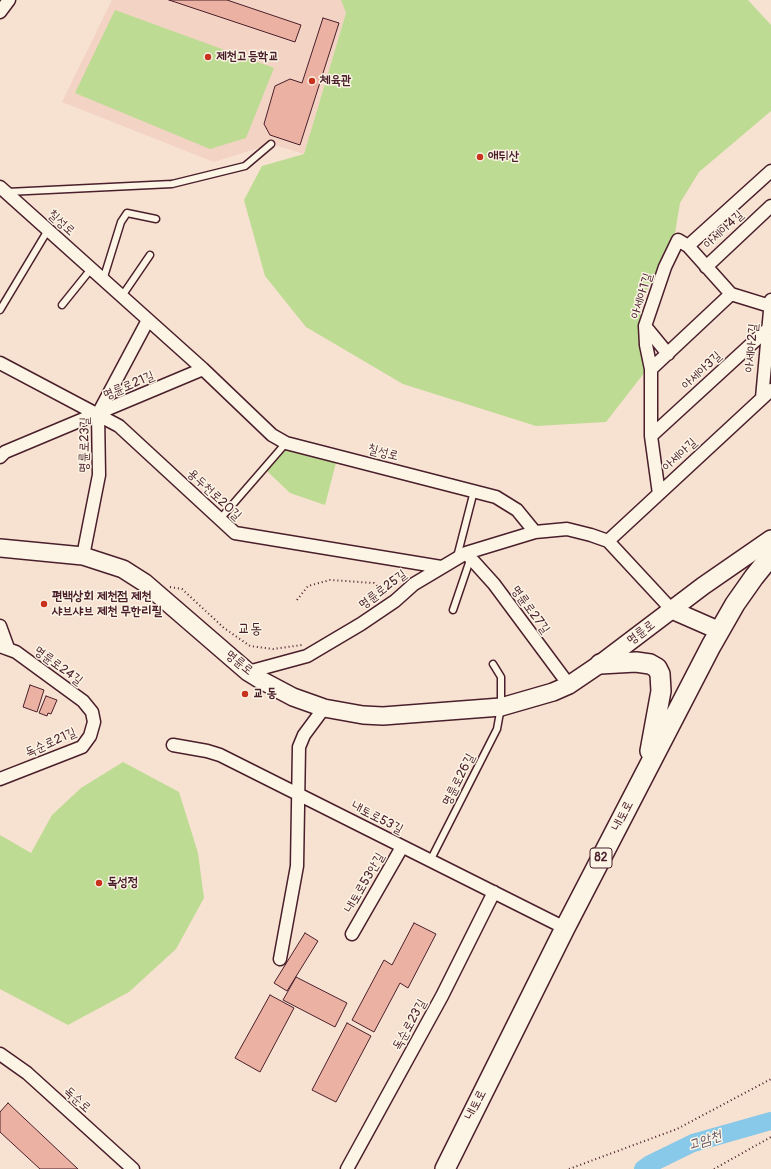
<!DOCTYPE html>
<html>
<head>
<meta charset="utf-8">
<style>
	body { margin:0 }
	canvas { display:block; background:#f7e1d1 }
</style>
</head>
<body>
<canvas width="771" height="1169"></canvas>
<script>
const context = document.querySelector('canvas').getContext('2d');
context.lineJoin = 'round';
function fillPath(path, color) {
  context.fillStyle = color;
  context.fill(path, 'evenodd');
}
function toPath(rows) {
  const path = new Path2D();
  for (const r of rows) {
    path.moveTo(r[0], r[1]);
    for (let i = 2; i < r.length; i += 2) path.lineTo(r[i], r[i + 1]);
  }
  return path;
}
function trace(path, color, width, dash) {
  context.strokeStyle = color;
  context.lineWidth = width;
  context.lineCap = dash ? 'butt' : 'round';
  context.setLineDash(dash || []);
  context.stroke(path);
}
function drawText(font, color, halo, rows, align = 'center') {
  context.font = font + ' Pangolin,"Poor Story",sans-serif';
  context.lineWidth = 3;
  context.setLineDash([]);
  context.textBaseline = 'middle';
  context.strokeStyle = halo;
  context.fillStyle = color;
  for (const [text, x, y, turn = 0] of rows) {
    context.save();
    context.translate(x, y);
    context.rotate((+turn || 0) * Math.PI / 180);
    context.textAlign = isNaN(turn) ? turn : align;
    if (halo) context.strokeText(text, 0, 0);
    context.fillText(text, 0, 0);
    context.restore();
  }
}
fillPath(toPath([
	[112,0,341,0,346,13,304,154,271,144,214,162,62,102]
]), '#f3d3c3');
fillPath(toPath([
	[341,0,748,0,771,25,771,111,699,172,680,203,675,233,640,303,641,328,648,368,606,422,536,426,403,384,306,327,265,276,244,200,262,166,304,154,346,13],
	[115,10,274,68,246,138,210,149,75,93],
	[285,448,337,459,325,505,290,493,267,471],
	[123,762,179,792,198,853,204,898,176,949,129,992,68,1025,0,989,0,835,31,853,52,815,81,788]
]), '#bddb93');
trace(toPath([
	[643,1169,650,1164,693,1143,771,1121]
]), '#88c8e9', 18);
const building = toPath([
	[169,0,227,0,301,25,295,42,169,0],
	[323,18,339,23,300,145,270,135,264,124,275,86,290,79,302,83,323,18],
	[30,685,44,690,37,712,23,707,30,685],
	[46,696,57,700,51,714,48,713,47,716,39,713,46,696],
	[414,923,436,934,408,988,400,983,374,1032,352,1020,384,960,392,965,414,923],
	[305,933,318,941,287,991,274,983,305,933],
	[296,977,347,1003,335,1027,283,1000,296,977],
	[270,995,294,1008,260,1072,235,1058,270,995],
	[347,1023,371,1036,336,1102,312,1090,347,1023],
	[8,1103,78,1169,40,1169,0,1132,0,1112,8,1103]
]);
fillPath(building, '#ebb2a3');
trace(building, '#4a1f2b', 1);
const lane = toPath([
	[7,192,172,184,245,166,271,144],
	[103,280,121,222,127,213,156,219],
	[122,296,150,255],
	[62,305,91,269],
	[0,310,48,230],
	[220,519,286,443],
	[457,557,474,491],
	[453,610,471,557],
	[430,861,497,729,501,707,501,677,493,664]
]);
const street = toPath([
	[0,12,9,0],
	[0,187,203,369,272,435,286,443,496,497,517,510,535,532,567,529,591,535,608,541,672,610],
	[688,246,771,171],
	[706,267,771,206],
	[645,326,646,345,651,369],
	[668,354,645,326,665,267,678,240,688,246,731,294,770,306],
	[0,363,119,426,235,533,441,567],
	[762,398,771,300],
	[651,436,771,326],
	[0,457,5,452,203,369],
	[659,494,651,436,651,369,731,294],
	[608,541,771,390],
	[466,553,494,584,569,685],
	[83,556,99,475,98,414,148,320],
	[0,626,8,648],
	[0,646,16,652,83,701,92,712,94,722,90,736,82,747,0,779],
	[248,672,307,656,361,624,395,601,414,584,466,553,535,532],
	[173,745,207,751,220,755,565,928],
	[352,934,402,847],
	[280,959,297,866,299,747,304,735,324,708],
	[0,1054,27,1073,133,1169],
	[347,1169,442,996,494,892]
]);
const secondary = toPath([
	[0,548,83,556,123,569,145,583,248,672,261,680,293,697,324,708,363,715,383,716,501,707,553,692,569,685,600,664,703,586,771,539],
	[672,610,720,631]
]);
const primary = toPath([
	[600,664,636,662,650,664,657,668,660,674,661,691,650,751],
	[445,1169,565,928,711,646,735,604,754,577,771,556]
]);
trace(lane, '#4a1f2b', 9);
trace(street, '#4a1f2b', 15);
trace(secondary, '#4a1f2b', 20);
trace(primary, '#4a1f2b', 22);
trace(toPath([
	[170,587,182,589,224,628,250,646,273,649,302,645],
	[297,600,308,586,330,580,374,583,386,594],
	[569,1169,677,1129,771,1079],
	[714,1169,771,1137]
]), '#4a1f2b', 2, [1, 3]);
trace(lane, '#fcf5e5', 6);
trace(street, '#fcf5e5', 12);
trace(secondary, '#fcf5e5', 17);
trace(primary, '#fcf5e5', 19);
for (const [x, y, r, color] of [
	[208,57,4,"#c8321e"],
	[312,81,4,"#c8321e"],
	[480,157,4,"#c8321e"],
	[44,604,4,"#c8321e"],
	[245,694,4,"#c8321e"],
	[99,883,4,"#c8321e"]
]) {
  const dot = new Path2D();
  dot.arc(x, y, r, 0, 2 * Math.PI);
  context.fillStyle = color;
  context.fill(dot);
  trace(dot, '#fcf5e5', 1.5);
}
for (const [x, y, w] of [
	[601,858,22]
]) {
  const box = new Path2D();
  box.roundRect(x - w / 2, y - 10, w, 20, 3);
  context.fillStyle = '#fcf5e5';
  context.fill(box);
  trace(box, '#4a1f2b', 1);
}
drawText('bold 12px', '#4a1f2b', null, [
	["82",601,858]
]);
drawText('bold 13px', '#4a1f2b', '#fcf5e5', [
	["제천고등학교",216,57],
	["체육관",320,81],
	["애뒤산",488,157],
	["편백상회 제천점 제천",52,597],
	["샤브샤브 제천 무한리필",52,612],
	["교 동",253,694],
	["독성정",107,883]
], 'left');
drawText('13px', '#4a1f2b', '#fcf5e5', [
	["칠성로",61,223,42],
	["아세아4길",724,230,-43],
	["아세아1길",642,296,-73],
	["아세아2길",752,348,-85],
	["아세아3길",702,371,-43],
	["명륜로21길",129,386,-23],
	["명륜로23길",85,445,-89],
	["칠성로",383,453,14],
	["아세아길",680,455,-43],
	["용두천로20길",214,495,43],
	["명륜로25길",383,590,-37],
	["명륜로27길",530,610,54],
	["명륜로",641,633,-37],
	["명륜로",239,663,39],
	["명륜로24길",58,666,36],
	["독순로21길",51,743,-24],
	["명륜로26길",459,780,-63],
	["내토로",623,816,-63],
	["내토로53길",377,818,27],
	["내토로53안길",365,883,-60],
	["독순로23길",410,1025,-61],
	["독순로",77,1100,42],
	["내토로",476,1105,-63]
]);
drawText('italic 14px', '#5d5264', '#fcf5e5', [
	["고암천",705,1141,-18]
]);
drawText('15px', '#4a1f2b', '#fcf5e5', [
	["교동",250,629]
]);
</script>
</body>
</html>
